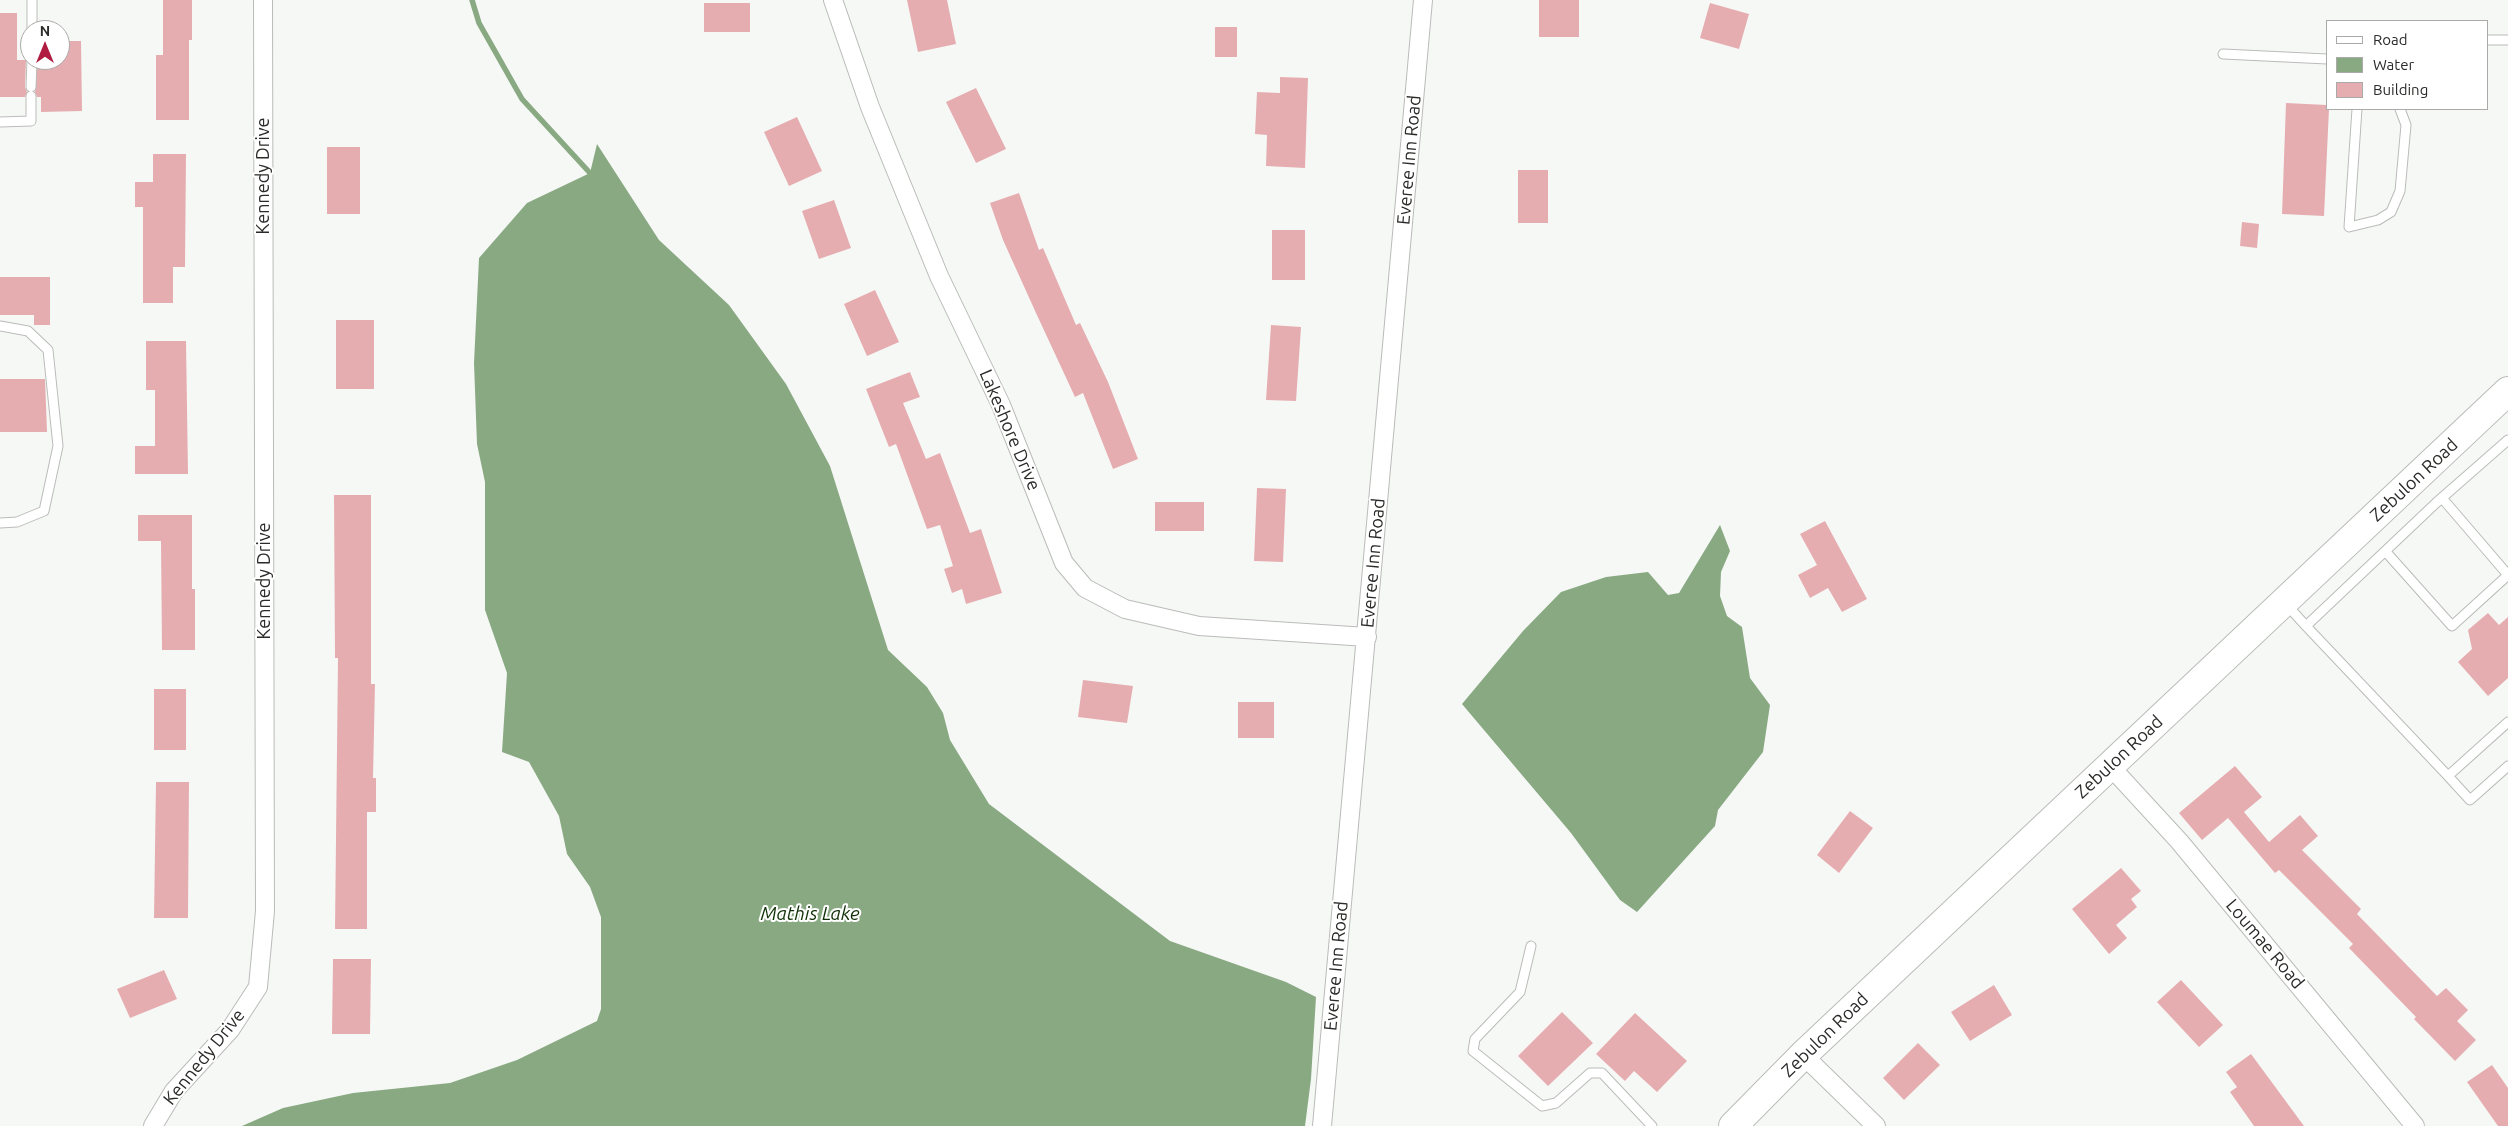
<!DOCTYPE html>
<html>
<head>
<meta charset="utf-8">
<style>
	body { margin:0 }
	#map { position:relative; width:2508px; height:1126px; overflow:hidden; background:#f6f8f6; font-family:Ubuntu,sans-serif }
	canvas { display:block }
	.legend { position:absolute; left:2326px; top:20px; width:162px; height:90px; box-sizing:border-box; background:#fff; border:1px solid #aaaaa9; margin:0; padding:6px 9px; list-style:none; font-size:15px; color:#2a2a29 }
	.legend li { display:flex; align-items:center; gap:10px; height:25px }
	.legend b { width:25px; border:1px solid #aaaaa9 }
	.north { position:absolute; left:20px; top:20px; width:50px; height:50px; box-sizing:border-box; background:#fff; border:1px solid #aaaaa9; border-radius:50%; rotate:0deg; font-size:14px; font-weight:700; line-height:20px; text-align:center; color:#2a2a29 }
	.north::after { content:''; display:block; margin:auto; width:18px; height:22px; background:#b01c41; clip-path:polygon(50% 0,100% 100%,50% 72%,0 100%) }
</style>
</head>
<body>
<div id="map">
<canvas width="2508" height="1126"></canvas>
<ul class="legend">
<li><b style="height:6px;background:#fff"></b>Road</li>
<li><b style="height:14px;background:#89a982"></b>Water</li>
<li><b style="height:14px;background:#e6adb0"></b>Building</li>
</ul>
<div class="north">N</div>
</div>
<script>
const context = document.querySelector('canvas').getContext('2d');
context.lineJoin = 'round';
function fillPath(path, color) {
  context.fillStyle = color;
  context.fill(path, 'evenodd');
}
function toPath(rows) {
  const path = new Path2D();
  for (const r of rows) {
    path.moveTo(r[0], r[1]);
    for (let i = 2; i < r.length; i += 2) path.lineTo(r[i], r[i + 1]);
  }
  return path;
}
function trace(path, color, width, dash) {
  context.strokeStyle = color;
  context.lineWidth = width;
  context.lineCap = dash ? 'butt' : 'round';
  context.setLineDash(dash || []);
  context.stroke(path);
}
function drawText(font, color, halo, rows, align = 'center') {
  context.font = font + ' Ubuntu,sans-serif';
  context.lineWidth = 4;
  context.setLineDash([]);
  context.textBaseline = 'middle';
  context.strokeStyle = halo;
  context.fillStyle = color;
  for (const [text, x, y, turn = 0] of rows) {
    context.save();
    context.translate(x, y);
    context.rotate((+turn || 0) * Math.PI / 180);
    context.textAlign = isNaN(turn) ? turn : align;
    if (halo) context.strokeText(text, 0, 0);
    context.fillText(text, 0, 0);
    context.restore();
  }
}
fillPath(toPath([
	[597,144,659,240,729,305,786,384,830,466,888,650,927,687,943,713,950,740,989,804,1170,941,1286,982,1316,997,1311,1079,1305,1126,242,1126,283,1108,353,1093,450,1083,517,1060,597,1021,601,1009,601,917,590,887,567,854,559,816,529,762,502,752,507,673,485,610,485,482,477,444,474,363,479,258,527,203,590,173],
	[1720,525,1730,551,1721,572,1720,596,1727,616,1742,627,1750,678,1770,705,1763,752,1718,810,1715,826,1637,912,1620,900,1571,833,1462,704,1523,631,1561,592,1606,577,1648,572,1668,595,1679,593]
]), '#89a982');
trace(toPath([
	[472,0,479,23,522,99,590,173]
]), '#89a982', 5.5);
fillPath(toPath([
	[163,0,192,0,192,40,189,40,189,120,156,120,156,55,163,55],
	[907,0,947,0,956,44,918,52],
	[1539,0,1579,0,1579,37,1539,37],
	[704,3,750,3,750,32,704,32],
	[1710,3,1749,14,1739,49,1700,38],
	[0,13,17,13,17,60,26,60,25,87,27,92,25,97,0,97],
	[1215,27,1237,27,1237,57,1215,57],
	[60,41,81,41,82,111,41,112,41,97,37,97,35,92,38,60,60,60],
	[1280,77,1308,78,1305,168,1266,166,1267,135,1255,134,1257,92,1280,93],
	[976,88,1006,149,976,163,946,102],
	[2286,103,2327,105,2327,109,2329,109,2324,216,2282,214],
	[797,117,822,171,789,186,764,132],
	[327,147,360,147,360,214,327,214],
	[153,154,186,154,185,267,173,267,173,303,143,303,143,207,135,207,135,182,153,182],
	[1518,170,1548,170,1548,223,1518,223],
	[1019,193,1039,250,1043,248,1076,325,1080,323,1108,382,1138,459,1113,469,1083,393,1075,397,1036,313,1003,240,990,203],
	[834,200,851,248,819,259,802,211],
	[2242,222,2259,224,2257,248,2240,246],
	[1272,230,1305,230,1305,280,1272,280],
	[0,277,50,277,50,325,34,325,34,315,0,315],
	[875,290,899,342,867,356,844,304],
	[336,320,374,320,374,389,336,389],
	[1271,325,1301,327,1296,401,1266,400],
	[146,341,186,341,188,474,135,474,135,446,155,446,155,390,146,390],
	[910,372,920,397,903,403,926,459,940,453,970,533,981,529,1002,593,966,604,962,589,952,593,944,569,953,566,940,525,927,529,896,444,889,447,866,389],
	[0,379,45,379,47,432,0,432],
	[1257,488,1286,489,1283,562,1254,561],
	[334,495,371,495,371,684,375,684,373,778,376,778,376,812,367,812,367,929,335,929,338,658,335,658],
	[1155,502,1204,502,1204,531,1155,531],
	[138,515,192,515,192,589,195,589,195,650,162,650,161,541,138,541],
	[1825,521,1867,599,1842,612,1828,588,1810,598,1798,575,1817,565,1800,534],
	[2488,613,2499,625,2508,617,2508,678,2488,696,2458,662,2472,649,2468,630],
	[1083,680,1133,686,1127,723,1078,717],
	[154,689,186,689,186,750,154,750],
	[1238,702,1274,702,1274,738,1238,738],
	[2235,766,2262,797,2244,812,2269,842,2300,815,2318,836,2302,850,2361,909,2357,914,2437,996,2446,988,2468,1010,2457,1021,2476,1040,2455,1061,2414,1019,2416,1017,2349,948,2353,944,2279,870,2275,873,2228,818,2202,840,2179,813],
	[156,782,189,782,188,918,154,918],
	[1850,811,1873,828,1839,873,1817,855],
	[2121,868,2141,891,2131,899,2137,907,2116,925,2127,938,2109,954,2072,909],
	[333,959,371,959,370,1034,332,1034],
	[164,970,177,999,130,1018,117,989],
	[2181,980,2223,1025,2199,1047,2157,1002],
	[1994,985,2012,1015,1970,1041,1951,1012],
	[1562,1012,1593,1043,1548,1086,1518,1056],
	[1635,1013,1687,1061,1657,1092,1634,1071,1625,1081,1596,1054],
	[1918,1043,1940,1065,1904,1100,1883,1078],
	[2251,1054,2304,1126,2254,1126,2230,1092,2237,1087,2226,1072],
	[2492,1065,2508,1088,2508,1126,2498,1126,2467,1082]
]), '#e6adb0');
const service = toPath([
	[32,30,32,0],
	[2487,40,2508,40],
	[2223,54,2327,59],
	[31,87,32,60],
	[2357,109,2349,227,2378,220,2391,212,2400,191,2406,125,2400,109],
	[0,122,31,121,31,96],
	[0,326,28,331,48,350,58,446,44,511,17,522,0,523],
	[2508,440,2436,503,2306,626,2448,776,2508,722],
	[2442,498,2508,575],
	[2386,552,2452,626,2508,575],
	[2286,604,2306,626],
	[2448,776,2470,800,2508,766],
	[1531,946,1520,992,1475,1039,1473,1051,1542,1106,1556,1103,1590,1073,1602,1073,1652,1126]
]);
const minor = toPath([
	[833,0,870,107,939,276,1001,405,1064,563,1085,588,1125,609,1199,626,1367,637],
	[2110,766,2179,841,2415,1126],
	[1803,1055,1876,1126],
	[153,1126,174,1091,230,1030,258,987,265,911,263,0],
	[1322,1126,1423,0]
]);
const primary = toPath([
	[1733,1126,1803,1055,2508,391]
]);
trace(service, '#babcb9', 11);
trace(minor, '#babcb9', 20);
trace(primary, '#babcb9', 30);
trace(service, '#fff', 9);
trace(minor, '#fff', 18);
trace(primary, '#fff', 28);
drawText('18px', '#2a2a29', '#fff', [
	["Everee Inn Road",1409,160,-85],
	["Kennedy Drive",263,176,-90],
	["Lakeshore Drive",1010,430,67],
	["Zebulon Road",2414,480,-43],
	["Everee Inn Road",1373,563,-85],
	["Kennedy Drive",264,581,-90],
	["Zebulon Road",2119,757,-43],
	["Loumae Road",2265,944,50],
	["Everee Inn Road",1336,966,-85],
	["Zebulon Road",1825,1035,-44],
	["Kennedy Drive",204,1057,-51]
]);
drawText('italic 19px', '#113208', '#fff', [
	["Mathis Lake",810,914]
]);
</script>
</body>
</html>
